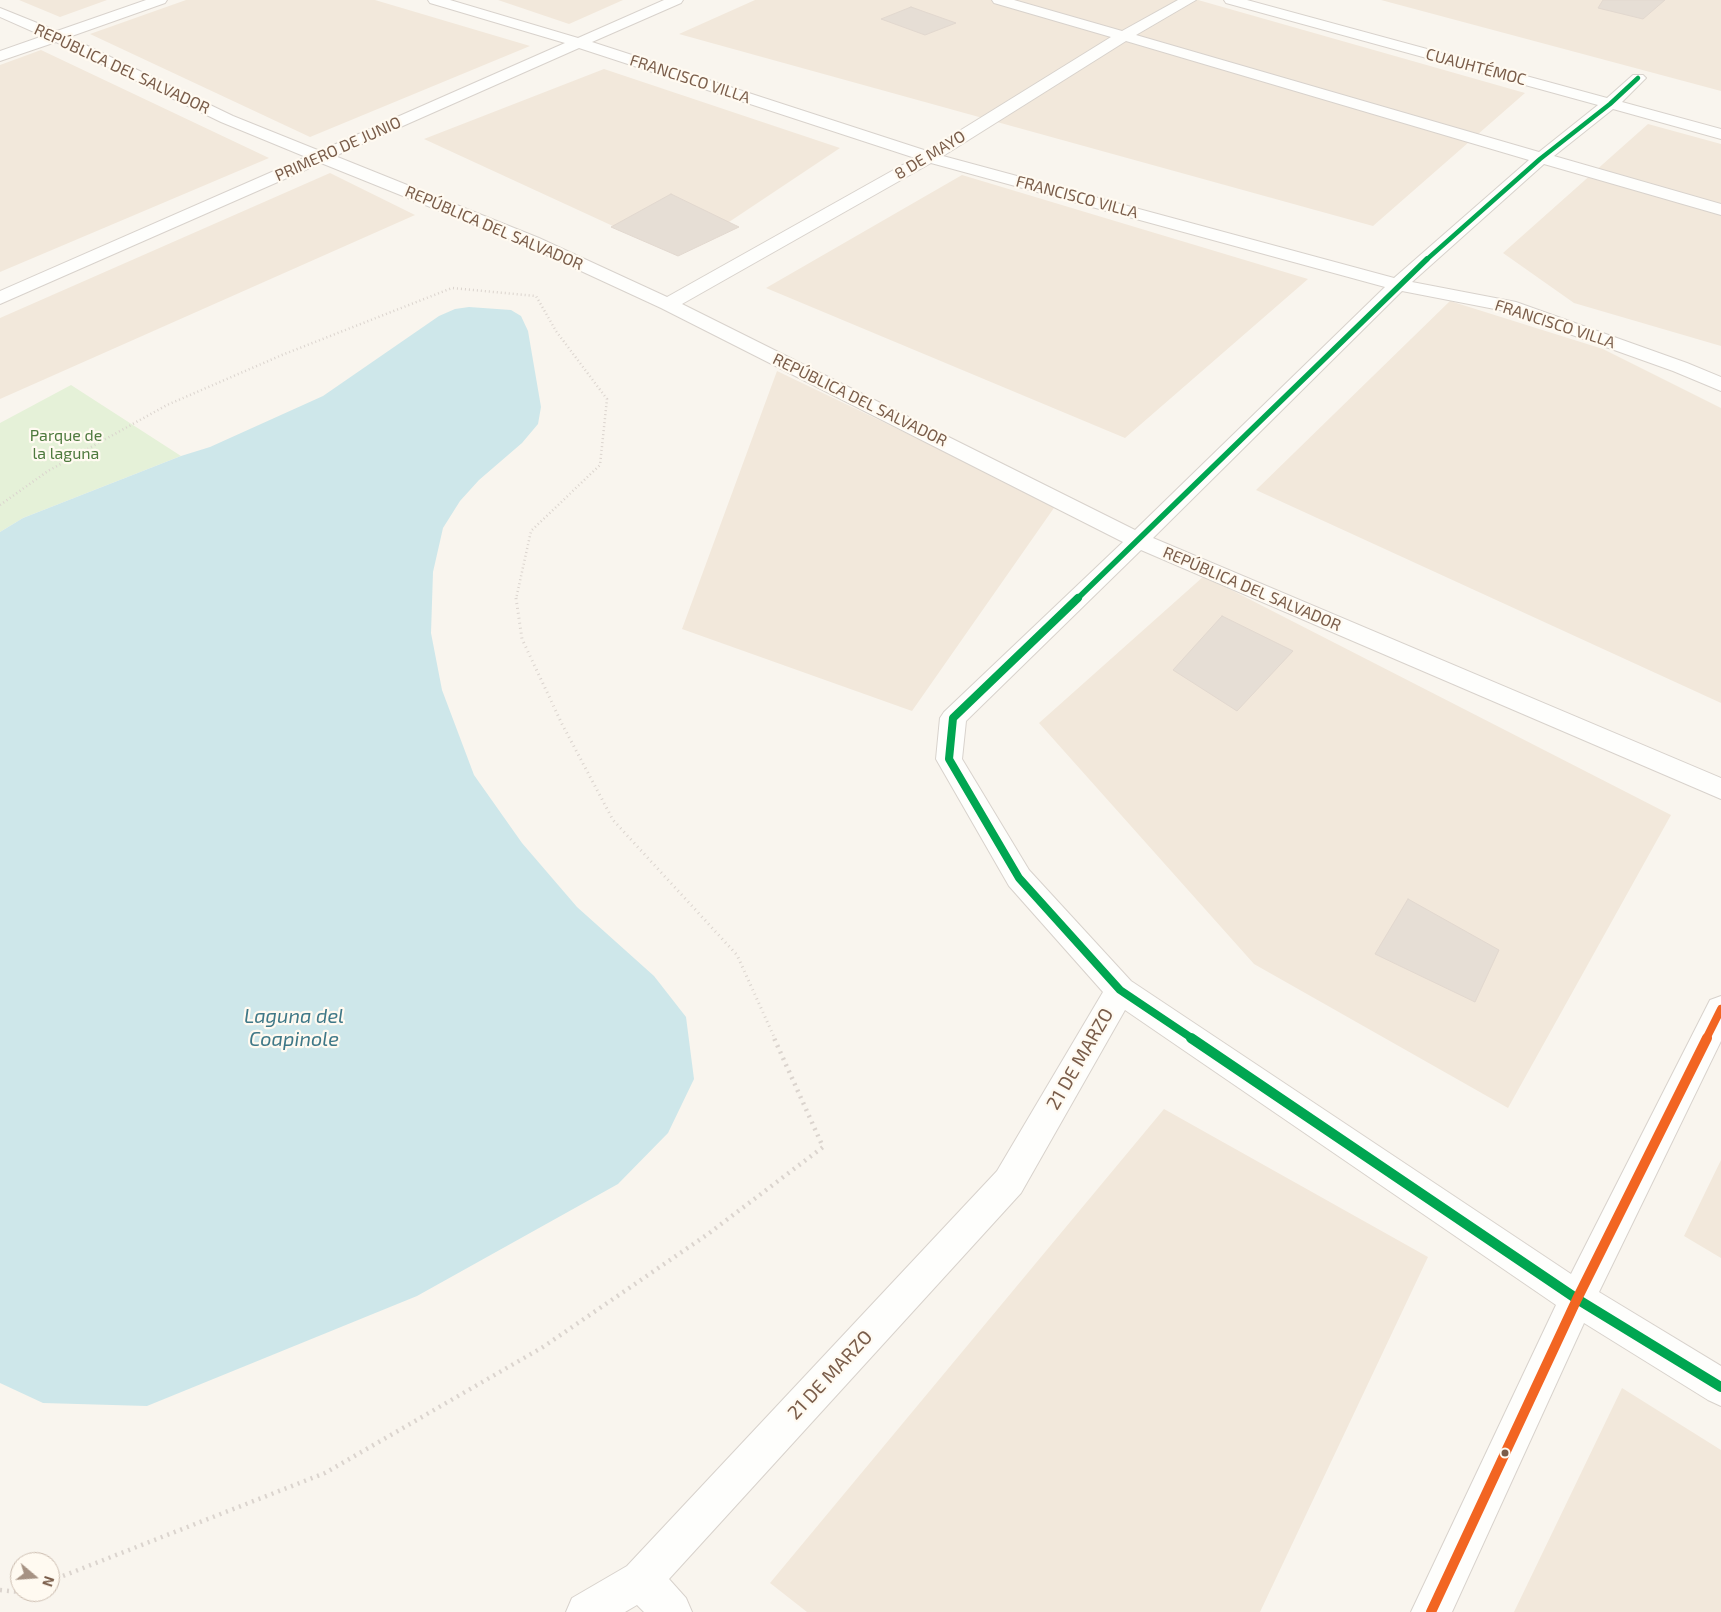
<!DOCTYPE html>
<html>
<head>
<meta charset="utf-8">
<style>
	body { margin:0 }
	#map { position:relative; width:1721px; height:1612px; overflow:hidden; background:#f9f5ee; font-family:"Exo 2",sans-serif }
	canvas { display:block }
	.north { position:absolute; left:10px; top:1552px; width:50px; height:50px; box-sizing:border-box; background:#fffaf1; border:1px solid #cabbae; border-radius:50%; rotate:108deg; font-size:14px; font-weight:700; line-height:20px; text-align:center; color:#7a5d4a }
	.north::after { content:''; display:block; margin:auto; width:18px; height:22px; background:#a69283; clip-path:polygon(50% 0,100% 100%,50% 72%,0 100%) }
</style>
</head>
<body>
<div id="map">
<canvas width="1721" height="1612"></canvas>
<div class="north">N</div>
</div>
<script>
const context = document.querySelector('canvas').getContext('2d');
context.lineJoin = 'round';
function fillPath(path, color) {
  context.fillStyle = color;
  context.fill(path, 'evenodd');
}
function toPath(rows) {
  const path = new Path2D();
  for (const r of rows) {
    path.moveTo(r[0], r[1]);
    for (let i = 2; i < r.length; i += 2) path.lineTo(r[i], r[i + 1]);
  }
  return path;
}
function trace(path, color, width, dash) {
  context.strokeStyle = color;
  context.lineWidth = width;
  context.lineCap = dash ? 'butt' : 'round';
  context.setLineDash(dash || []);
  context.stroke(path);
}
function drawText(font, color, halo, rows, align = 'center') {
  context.font = font + ' "Exo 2",sans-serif';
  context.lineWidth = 4.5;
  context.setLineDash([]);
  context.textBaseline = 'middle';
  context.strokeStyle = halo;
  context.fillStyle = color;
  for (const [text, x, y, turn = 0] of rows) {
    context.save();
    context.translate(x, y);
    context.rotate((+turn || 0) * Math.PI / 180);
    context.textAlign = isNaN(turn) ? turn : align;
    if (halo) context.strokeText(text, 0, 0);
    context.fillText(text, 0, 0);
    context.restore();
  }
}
fillPath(toPath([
	[19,0,107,0,60,17],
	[186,0,375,0,530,46,310,137,90,34],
	[498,0,623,0,569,24],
	[755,0,1198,0,1525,93,1373,226,679,34],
	[1381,0,1721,0,1721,91],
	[41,50,269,158,0,272,0,65],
	[604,69,840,148,678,256,424,139],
	[1648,124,1721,144,1721,346,1574,303,1503,253],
	[330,173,415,215,0,399,0,318],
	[962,175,1308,279,1125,438,766,288],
	[1450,301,1603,349,1721,408,1721,703,1256,490],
	[777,371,1056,505,912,711,682,629],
	[1204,576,1671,815,1508,1108,1254,964,1039,723],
	[1164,1109,1428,1257,1260,1612,807,1612,770,1583],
	[1721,1160,1721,1258,1684,1236],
	[1622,1388,1721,1450,1721,1612,1514,1612]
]), '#f2e8db');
fillPath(toPath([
	[71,385,181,456,23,518,0,532,0,423]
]), '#e5f1d8');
fillPath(toPath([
	[469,307,511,310,521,316,528,331,541,407,538,424,522,443,479,480,460,501,443,528,433,572,431,633,442,690,474,775,522,843,577,907,654,976,686,1017,694,1079,668,1133,618,1184,417,1296,147,1406,43,1403,0,1383,0,532,23,518,181,456,210,447,323,396,439,316,455,309]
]), '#cee7ea');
const building = toPath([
	[1603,0,1665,0,1643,19,1598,8,1603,0],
	[911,7,956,23,925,35,881,19,911,7],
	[671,194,739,227,678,256,611,227,671,194],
	[1222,616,1293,651,1237,711,1173,670,1222,616],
	[1408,899,1499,950,1475,1002,1375,954,1408,899]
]);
fillPath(building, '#e6ded5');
trace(building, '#e2d8cf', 1);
const minor = toPath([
	[146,0,167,0,165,3,69,37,233,116,320,151,565,43,430,3,428,0,450,0,578,38,664,0,683,0,681,3,592,42,927,151,1111,37,994,3,992,0,1014,0,1122,31,1178,0,1196,0,1136,35,1539,152,1598,105,1226,3,1224,0,1247,0,1607,98,1633,75,1643,75,1646,78,1622,102,1721,129,1721,139,1613,109,1554,156,1721,204,1721,215,1544,164,1412,282,1516,302,1687,363,1721,377,1721,391,1673,371,1505,311,1402,291,1153,538,1721,778,1721,799,1141,550,966,721,962,759,1029,870,1131,981,1571,1274,1710,1000,1721,996,1721,1041,1599,1292,1721,1366,1721,1406,1708,1400,1584,1323,1452,1612,1411,1612,1556,1305,1125,1010,1021,1193,669,1579,686,1598,692,1612,644,1612,637,1605,625,1612,566,1612,572,1598,627,1566,997,1171,1103,992,1009,886,936,759,940,718,944,712,1123,542,661,308,527,246,321,163,0,304,0,291,306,157,221,122,56,42,0,61,0,51,43,36,0,17,0,8,57,31,146,0],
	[1126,41,1529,160,1394,278,943,156,1126,41],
	[579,48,915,158,667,297,539,238,335,156,579,48],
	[931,163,1385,287,1135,530,682,304,931,163]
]);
trace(minor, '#d8d2cc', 2);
trace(toPath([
	[0,505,48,471,167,405,282,355,452,288,536,296,556,331,607,399,600,465,531,531,516,599]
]), '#dbd4ce', 2.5, [1, 3]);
trace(toPath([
	[516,598,522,639,562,724,613,820,737,955,775,1039]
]), '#dbd4ce', 3, [1, 4]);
trace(toPath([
	[50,1581,325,1473,543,1347,708,1234,823,1147,774,1038],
	[0,1590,20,1592]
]), '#dbd4ce', 4.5, [2, 5]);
fillPath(minor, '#fefefc');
trace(toPath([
	[1425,261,1540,159,1610,104,1638,78]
]), '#00a651', 4.5);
trace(toPath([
	[1077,599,1427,259]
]), '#00a651', 5.5);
trace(toPath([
	[1078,598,953,718,949,759,1019,878,1120,990,1193,1039]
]), '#00a651', 8);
trace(toPath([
	[1191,1038,1577,1299,1721,1387]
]), '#00a651', 10);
trace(toPath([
	[1706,1039,1721,1009]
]), '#f26522', 8);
trace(toPath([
	[1431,1612,1577,1299,1707,1038]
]), '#f26522', 10);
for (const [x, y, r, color] of [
	[1505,1453,4.5,"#7a5d4a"]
]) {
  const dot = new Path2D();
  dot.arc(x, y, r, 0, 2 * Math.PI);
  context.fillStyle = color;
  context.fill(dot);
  trace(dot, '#fffaf1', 2);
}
drawText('16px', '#7a5d4a', '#fffaf1', [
	["CUAUHTÉMOC",1476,67,15],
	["REPÚBLICA DEL SALVADOR",122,69,25],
	["FRANCISCO VILLA",690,79,18],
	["PRIMERO DE JUNIO",338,149,-24],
	["8 DE MAYO",930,155,-31],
	["FRANCISCO VILLA",1077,197,15],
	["REPÚBLICA DEL SALVADOR",494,228,23],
	["FRANCISCO VILLA",1555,324,18],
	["REPÚBLICA DEL SALVADOR",860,400,26],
	["REPÚBLICA DEL SALVADOR",1252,589,23]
]);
drawText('16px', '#4e7a3e', '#fffaf1', [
	["Parque de",66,436],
	["la laguna",66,454]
]);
drawText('19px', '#7a5d4a', '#fffaf1', [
	["21 DE MARZO",1080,1059,-60],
	["21 DE MARZO",830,1375,-47]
]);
drawText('italic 20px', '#3f7887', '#fffaf1', [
	["Laguna del",294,1016],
	["Coapinole",294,1039]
]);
</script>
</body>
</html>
